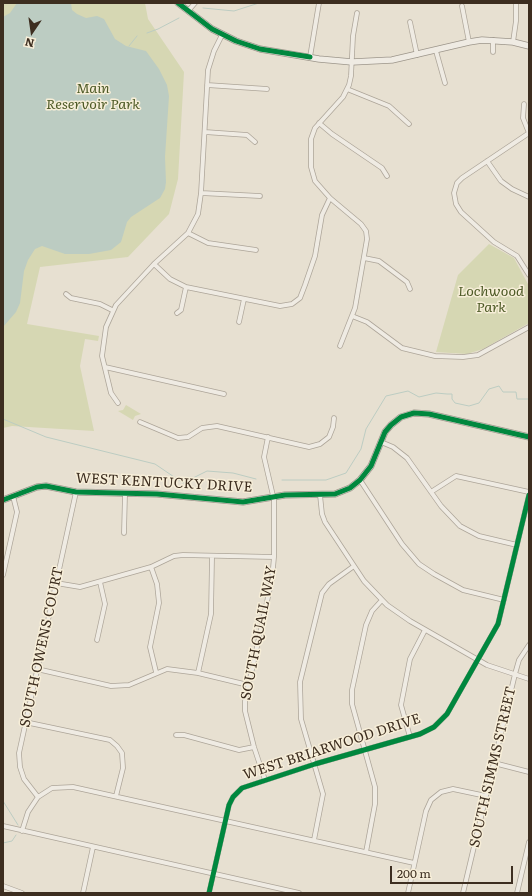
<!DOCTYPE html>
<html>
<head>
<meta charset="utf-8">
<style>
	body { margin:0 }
	#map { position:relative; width:532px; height:896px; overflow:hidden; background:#e7e0d1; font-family:Literata,serif }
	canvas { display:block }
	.frame { position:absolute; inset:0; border:4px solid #3d2e20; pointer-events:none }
	.north { position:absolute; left:12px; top:12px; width:40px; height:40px; -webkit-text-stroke:3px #f7eed8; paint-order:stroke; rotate:193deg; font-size:11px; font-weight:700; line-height:16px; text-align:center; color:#3d2e20 }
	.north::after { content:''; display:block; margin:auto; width:14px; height:18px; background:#3d2e20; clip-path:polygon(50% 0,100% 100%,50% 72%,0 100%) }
	.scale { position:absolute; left:390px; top:866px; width:123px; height:18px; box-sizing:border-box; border:2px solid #3d2e20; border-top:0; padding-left:5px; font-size:12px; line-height:14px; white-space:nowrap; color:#3d2e20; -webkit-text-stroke:3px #f7eed8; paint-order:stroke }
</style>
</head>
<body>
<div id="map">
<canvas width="532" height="896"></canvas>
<div class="frame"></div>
<div class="north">N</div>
<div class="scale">200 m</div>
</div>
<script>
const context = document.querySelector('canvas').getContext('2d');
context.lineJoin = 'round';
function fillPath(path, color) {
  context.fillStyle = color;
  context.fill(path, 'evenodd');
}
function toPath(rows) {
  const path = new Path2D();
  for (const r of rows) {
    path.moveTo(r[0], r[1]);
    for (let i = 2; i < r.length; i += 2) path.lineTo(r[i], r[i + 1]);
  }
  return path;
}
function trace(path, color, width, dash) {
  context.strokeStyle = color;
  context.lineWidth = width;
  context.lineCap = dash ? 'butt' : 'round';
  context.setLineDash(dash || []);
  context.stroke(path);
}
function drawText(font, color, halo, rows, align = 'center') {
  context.font = font + ' Literata,serif';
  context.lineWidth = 3;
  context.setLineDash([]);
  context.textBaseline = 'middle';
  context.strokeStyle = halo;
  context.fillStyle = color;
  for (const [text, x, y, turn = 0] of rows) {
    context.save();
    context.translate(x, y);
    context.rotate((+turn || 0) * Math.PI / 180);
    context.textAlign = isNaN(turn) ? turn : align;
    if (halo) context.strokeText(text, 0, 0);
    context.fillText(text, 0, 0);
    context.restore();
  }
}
fillPath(toPath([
	[3,3,145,3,148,19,184,72,178,179,169,214,128,257,40,267,27,324,99,336,98,341,85,339,80,366,94,431,12,426,3,428],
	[489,244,514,258,529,286,529,323,483,349,467,354,436,352,458,275],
	[126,405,141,414,135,416,133,420,118,411,123,410]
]), '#d6d7b3');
fillPath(toPath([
	[17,3,71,3,72,10,77,14,86,18,97,16,104,19,115,39,126,46,146,51,159,69,167,85,169,96,165,157,166,182,165,189,160,198,131,217,127,222,121,242,111,250,89,254,65,254,42,246,35,249,28,260,24,271,20,303,16,312,3,327,3,17,10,13]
]), '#bcccc2');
trace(toPath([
	[203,8,234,11,259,3],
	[147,33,158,29,179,18],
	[129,46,137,36],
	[3,419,46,437,155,464,183,483,207,471,233,473,256,479],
	[282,480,326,480,346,473,361,449,366,429,386,396,408,391,419,397,436,393,447,394,452,394,452,399,455,403,469,406,479,403,489,389,499,386,503,392,516,392,517,399,529,399],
	[3,801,18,825],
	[3,843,12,841,16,835]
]), '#bcccc2', 1);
const street = toPath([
	[462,6,469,42],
	[188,11,195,3],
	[410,22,417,55],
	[513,42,516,21,516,3],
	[436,51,445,83],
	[493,52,493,40],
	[310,57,319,3],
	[207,85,267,89],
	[347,89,389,106,409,124],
	[524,104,523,118,529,133],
	[319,123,332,134,382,168,387,176],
	[205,132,247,135,255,142],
	[529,133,462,178,457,183,454,193,456,204,461,212,494,242,517,256,529,275],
	[487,161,501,181,512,189,529,197],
	[201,193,260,196],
	[188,233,208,243,256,250],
	[364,258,379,261,407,282,410,289],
	[154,264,170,279,186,287,280,306,292,304,300,298,305,285,315,256,322,215,330,198],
	[66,294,71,298,100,304,112,310],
	[177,313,181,310,186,287],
	[352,316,367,322,402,348,435,356,463,357,478,355,529,327],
	[239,322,244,299],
	[340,346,355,308,367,239,366,231,361,224,330,198,315,181,311,167,311,139,315,128,343,97,349,85,351,76,353,36,357,13],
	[105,367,224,394],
	[118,403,111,393,102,356,106,327,116,305,154,264,188,233,198,214,201,193,208,70,214,51,222,35],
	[140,422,178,438,188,437,202,428,217,426,309,447,320,444,329,437,333,427,334,418],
	[381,442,393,447,407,458,441,506,460,526,479,536,517,545],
	[360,480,402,544,419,564,434,574,463,590,504,600],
	[431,492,456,476,529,492],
	[320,495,322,514,325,522,364,581,387,605,410,621,487,665,529,679],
	[124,533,125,494],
	[151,567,157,584,159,603,150,647,156,672],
	[3,575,17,512,13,496],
	[56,583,80,587,151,567,174,556,183,555,274,557],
	[97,640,105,604,100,582],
	[37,669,111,686,129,685,167,669,198,673,248,685],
	[198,673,211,614,212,557],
	[25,722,110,740,117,746,122,753,123,768,116,796],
	[176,735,184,735,239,750,254,747],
	[410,737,401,705,410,659,425,630],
	[494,763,529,772],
	[265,780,254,747,245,711,245,701,272,579,274,557,274,500,264,457,268,437],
	[38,797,24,779,20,767,19,753,76,492],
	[3,826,299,893],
	[22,831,28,812,38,797,52,788,73,787,414,863],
	[314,840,323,794,301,719,300,682,322,593,329,584,354,566],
	[366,852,375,804,375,787,352,704,352,690,366,625,372,611,382,600],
	[3,886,22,893],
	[83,893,93,847],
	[209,893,229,805,233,797,242,788,315,764,420,734,434,727,447,714,498,624,529,495],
	[408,893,426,811,431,800,441,792,453,789,486,796],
	[463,893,515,674,519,660,529,645],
	[517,893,529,842]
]);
const secondary = toPath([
	[178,3,212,29,236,41,260,49,319,59,352,62,392,60,469,42,482,40,513,42,529,46],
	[3,500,37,487,46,486,76,492,157,494,243,502,285,495,335,494,350,488,360,480,371,466,385,432,391,425,401,417,414,413,429,414,529,437]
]);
trace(street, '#ada599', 5.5);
trace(secondary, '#9c958a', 7);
trace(street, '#efebe3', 4);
trace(secondary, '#efebe3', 5.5);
trace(toPath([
	[178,3,212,29,236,41,260,49,310,57],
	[3,500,37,487,46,486,76,492,157,494,243,502,285,495,335,494,350,488,360,480,371,466,385,432,391,425,401,417,414,413,429,414,529,437],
	[209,893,229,805,233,797,242,788,315,764,420,734,434,727,447,714,498,624,529,495]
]), '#00873e', 5);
drawText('italic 14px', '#4d5a26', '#f7eed8', [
	["Main",93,89],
	["Reservoir Park",93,105],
	["Lochwood",491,292],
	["Park",491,308]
]);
drawText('14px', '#3d2e20', '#f7eed8', [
	["WEST KENTUCKY DRIVE",164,483,3],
	["SOUTH QUAIL WAY",259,633,-79],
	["SOUTH OWENS COURT",42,647,-78],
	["WEST BRIARWOOD DRIVE",332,747,-18],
	["SOUTH SIMMS STREET",493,767,-77]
]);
</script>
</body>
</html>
